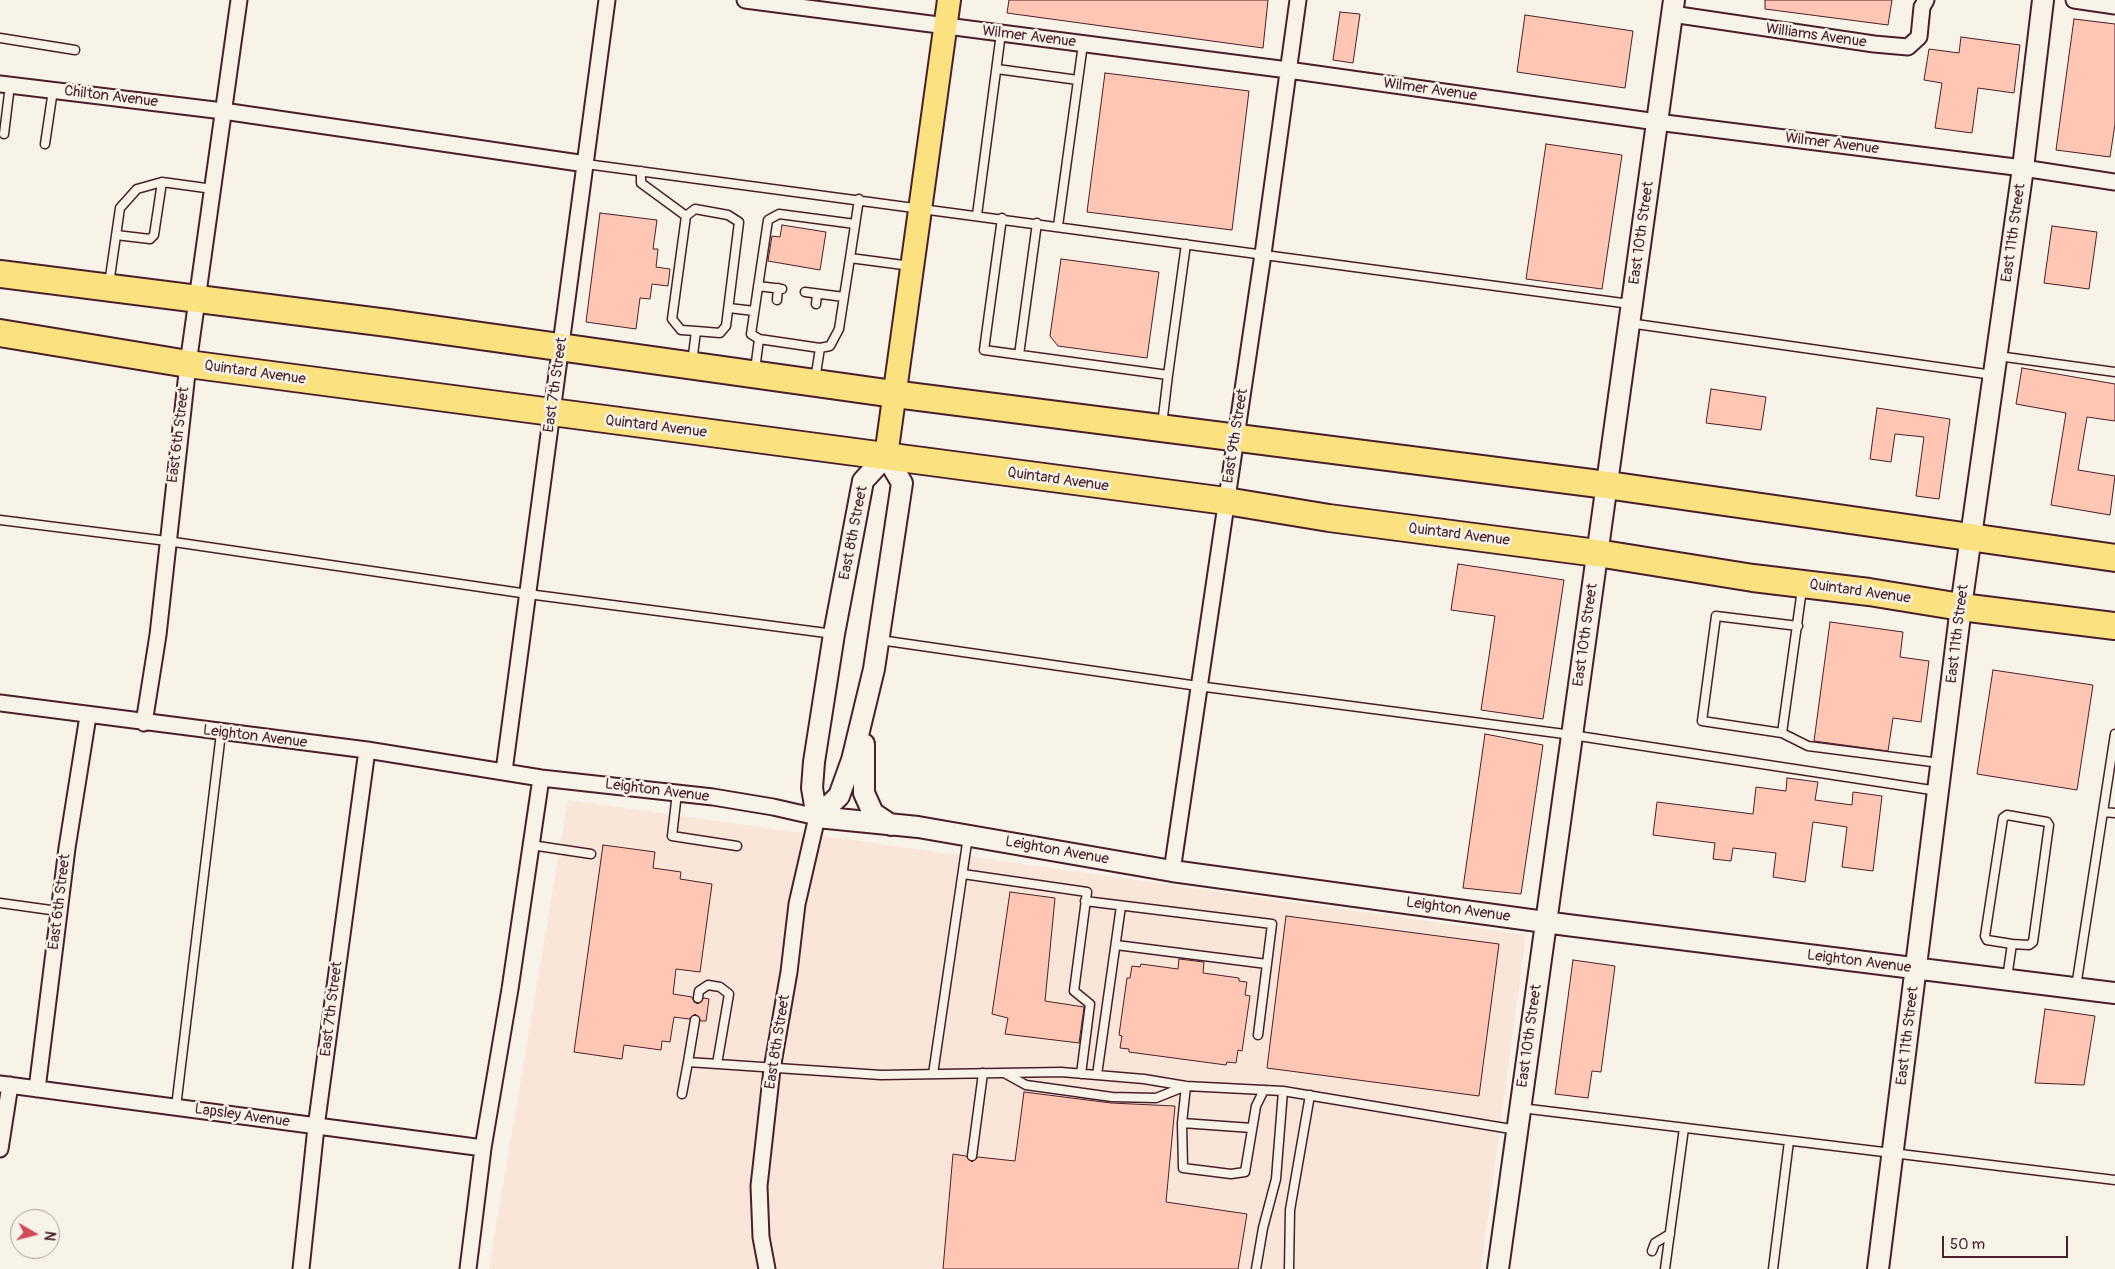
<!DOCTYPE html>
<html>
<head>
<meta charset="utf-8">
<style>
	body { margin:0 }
	#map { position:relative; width:2115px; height:1269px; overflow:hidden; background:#f7f3e8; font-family:Pangolin,sans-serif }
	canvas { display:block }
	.north { position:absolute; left:10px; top:1209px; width:50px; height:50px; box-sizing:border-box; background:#f7f3e8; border:1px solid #b29e9c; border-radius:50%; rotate:98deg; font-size:14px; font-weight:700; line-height:20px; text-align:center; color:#4a1f2b }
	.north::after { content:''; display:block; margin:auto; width:18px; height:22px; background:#d1495b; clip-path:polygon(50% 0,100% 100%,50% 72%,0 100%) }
	.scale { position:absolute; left:1942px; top:1236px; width:126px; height:22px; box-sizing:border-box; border:2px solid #4a1f2b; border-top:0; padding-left:6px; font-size:15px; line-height:18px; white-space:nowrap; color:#4a1f2b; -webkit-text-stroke:4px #f7f3e8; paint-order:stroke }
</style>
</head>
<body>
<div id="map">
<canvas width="2115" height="1269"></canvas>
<div class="north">N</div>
<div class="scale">50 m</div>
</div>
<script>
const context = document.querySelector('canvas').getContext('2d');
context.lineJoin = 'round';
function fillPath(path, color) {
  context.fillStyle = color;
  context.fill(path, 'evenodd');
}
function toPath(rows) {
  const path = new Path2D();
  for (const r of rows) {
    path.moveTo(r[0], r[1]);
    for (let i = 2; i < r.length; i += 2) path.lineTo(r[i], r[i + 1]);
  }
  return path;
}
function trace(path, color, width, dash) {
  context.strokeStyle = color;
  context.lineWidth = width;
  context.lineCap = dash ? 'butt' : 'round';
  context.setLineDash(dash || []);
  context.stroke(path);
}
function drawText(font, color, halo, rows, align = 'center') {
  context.font = font + ' Pangolin,sans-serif';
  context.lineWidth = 5;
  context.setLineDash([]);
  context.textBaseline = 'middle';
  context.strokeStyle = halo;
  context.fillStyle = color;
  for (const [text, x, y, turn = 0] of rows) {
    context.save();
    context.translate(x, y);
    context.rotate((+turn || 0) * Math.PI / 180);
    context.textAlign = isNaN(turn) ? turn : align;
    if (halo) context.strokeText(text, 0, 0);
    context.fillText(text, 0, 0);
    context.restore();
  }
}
fillPath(toPath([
	[568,800,1526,935,1481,1269,489,1269]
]), '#f9e6d8');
const building = toPath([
	[1009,0,1268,0,1263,48,1007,13,1009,0],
	[1765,0,1892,0,1888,25,1765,9,1765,0],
	[1340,12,1360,14,1353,63,1333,60,1340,12],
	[1525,15,1633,31,1625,88,1517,72,1525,15],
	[2074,19,2115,24,2115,124,2110,157,2056,150,2074,19],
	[1961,37,2020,45,2014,93,1978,88,1972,133,1935,128,1942,83,1924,80,1929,49,1959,53,1961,37],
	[1105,73,1249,91,1232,230,1087,212,1105,73],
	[1546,144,1622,155,1602,289,1526,279,1546,144],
	[600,213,657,220,653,249,658,249,656,267,670,269,668,286,652,284,650,299,640,298,636,329,586,322,600,213],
	[782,225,826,232,820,270,768,261,772,236,780,237,782,225],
	[2052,226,2097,232,2089,289,2044,283,2052,226],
	[1061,259,1159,272,1147,358,1058,346,1050,336,1061,259],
	[2022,368,2115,384,2115,421,2087,417,2078,470,2115,476,2110,515,2051,505,2066,413,2016,404,2022,368],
	[1711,389,1766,397,1761,430,1706,423,1711,389],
	[1877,408,1950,419,1939,499,1916,496,1924,437,1895,434,1891,462,1870,459,1877,408],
	[1458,564,1564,580,1543,719,1481,710,1495,616,1451,610,1458,564],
	[1830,622,1903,632,1900,657,1929,661,1921,722,1893,718,1888,751,1814,741,1830,622],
	[1993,670,2093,685,2077,790,1977,774,1993,670],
	[1485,734,1543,745,1521,894,1463,888,1485,734],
	[1787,778,1818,782,1815,800,1852,805,1853,792,1882,796,1873,871,1842,867,1847,827,1813,822,1805,882,1773,877,1776,853,1733,848,1731,861,1713,859,1715,843,1653,835,1657,802,1753,814,1756,787,1786,791,1787,778],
	[603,845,655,852,653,868,681,872,680,879,712,884,700,972,676,969,673,994,692,997,694,1002,698,1004,704,998,709,999,706,1021,701,1021,695,1014,689,1019,674,1017,670,1042,662,1041,661,1050,624,1045,622,1059,574,1052,603,845],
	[1010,892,1055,898,1045,1001,1084,1007,1079,1043,1005,1034,1008,1018,992,1014,1010,892],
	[1286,916,1499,944,1479,1096,1267,1068,1286,916],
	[1179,959,1204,962,1203,973,1239,978,1239,981,1247,982,1245,995,1250,996,1242,1051,1238,1050,1236,1063,1227,1062,1226,1065,1129,1052,1129,1049,1120,1048,1122,1036,1119,1035,1127,978,1130,978,1132,966,1140,967,1141,964,1178,969,1179,959],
	[1573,960,1615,966,1601,1072,1592,1071,1588,1098,1555,1094,1573,960],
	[2045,1009,2095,1016,2084,1085,2035,1083,2045,1009],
	[1024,1092,1111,1103,1175,1106,1166,1202,1247,1214,1238,1269,943,1269,953,1154,966,1156,972,1162,978,1157,1015,1161,1024,1092]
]);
fillPath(building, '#ffc7b3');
trace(building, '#4a1f2b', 1);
const lane = toPath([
	[0,38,75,50],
	[997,69,1078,80],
	[4,134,10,85],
	[45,144,53,90],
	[586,164,1630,304],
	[641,171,641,183,686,216],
	[859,199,850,258,911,266],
	[977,215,1001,33],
	[1002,218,984,350,1168,375,1186,244],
	[1058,226,1083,44],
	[116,235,150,239,154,235,162,182],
	[109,284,120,208,137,189,162,182,213,189],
	[758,286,782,289],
	[805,292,844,297],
	[777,300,778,288],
	[816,304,817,294],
	[729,308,754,311],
	[1629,323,1993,375],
	[759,339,751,334,768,220,779,214,855,224],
	[820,348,830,346,839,329,850,258],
	[1019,355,1037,223],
	[1998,356,2115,372],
	[692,363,696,331,720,333,726,326,739,222,728,215,695,209,686,216,672,319,681,330,696,331],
	[755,370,759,339,820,348,815,380],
	[1162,425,1168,375],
	[0,520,167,541,528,594,834,634],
	[1798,626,1716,616,1702,721,1782,733,1808,746,1940,763],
	[880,640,1198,686,1572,735,1938,791],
	[1782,733,1802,589],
	[677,793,672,836,737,846],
	[2103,812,2115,813],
	[531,845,591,854],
	[963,874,1087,892,1074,991,1090,1004,1081,1074],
	[1085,901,1272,924,1258,1035],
	[0,903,58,911],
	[1116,945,1267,964],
	[2007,978,2012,944,2029,945,2033,942,2049,825,2047,822,2007,815,2003,818,1985,936,1987,940,2012,944],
	[2076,987,2115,734],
	[698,998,699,991,708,985,720,987,729,994,717,1064],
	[695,1020,688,1062,881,1075,1061,1072,1144,1079,1186,1086,1283,1091,1517,1130],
	[933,1074,968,836],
	[1006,1074,1026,1085,1112,1097,1156,1098,1186,1086,1182,1123,1183,1168,1231,1174,1245,1172,1256,1106,1264,1090],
	[1097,1075,1121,906],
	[682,1094,688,1062],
	[176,1107,221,733],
	[1521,1108,2115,1180],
	[1182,1123,1252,1128],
	[972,1156,983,1073],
	[1652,1251,1655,1243,1670,1234],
	[1256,1269,1263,1228,1276,1179,1283,1091],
	[1289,1269,1290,1210,1310,1095],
	[1665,1269,1684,1128],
	[1773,1269,1789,1141]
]);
const street = toPath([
	[745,0,1288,70,1657,122,2023,168,2115,182],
	[2074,0,2115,6],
	[1672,14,1874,44,1908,47,1919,37,1922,7,1926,0],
	[0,84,223,111,586,164],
	[0,703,367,750,541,778,713,797,773,807,817,817,797,904,789,972,772,1069,759,1186,761,1237,767,1269],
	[144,723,158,635,188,364,239,0],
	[504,771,607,0],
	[1172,871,1263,254,1298,0],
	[0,1084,483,1148],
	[37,1089,67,848,88,716],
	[0,1149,10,1085],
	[301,1269,316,1127,367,750],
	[468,1269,483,1148,510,989,541,778]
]);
const secondary = toPath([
	[886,456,902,483,874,669,852,760,839,796,817,817,812,788,814,762,834,634,863,481,886,456],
	[864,744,864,793,873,813,891,825],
	[817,817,918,827,1172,871,1567,925,2115,993],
	[1498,1269,1674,0],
	[1878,1269,1961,607,2023,168,2043,0]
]);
const primary = toPath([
	[886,456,949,0]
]);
const highway = toPath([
	[0,274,388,323,894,394,1607,485,2115,558],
	[0,333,188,364,1226,501,1329,518,1597,553,1753,578,1869,592,1961,607,2115,626]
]);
trace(lane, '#4a1f2b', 11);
trace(street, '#4a1f2b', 19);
trace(secondary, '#4a1f2b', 24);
trace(primary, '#4a1f2b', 26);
trace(highway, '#4a1f2b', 30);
trace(lane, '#f7f3e8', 8);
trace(street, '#f7f3e8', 15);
trace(secondary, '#f7f3e8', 20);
trace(primary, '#fbe180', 22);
trace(highway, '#fbe180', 26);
drawText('15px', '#4a1f2b', '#f7f3e8', [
	["Williams Avenue",1816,36,8],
	["Wilmer Avenue",1029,37,7],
	["Wilmer Avenue",1430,90,8],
	["Chilton Avenue",111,97,7],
	["Wilmer Avenue",1832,144,7],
	["East 10th Street",1642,233,-82],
	["East 11th Street",2014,233,-82],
	["Quintard Avenue",255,373,8],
	["East 7th Street",556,385,-82],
	["Quintard Avenue",656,427,7],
	["East 6th Street",179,435,-83],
	["East 9th Street",1236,436,-81],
	["Quintard Avenue",1058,480,8],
	["East 8th Street",854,533,-79],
	["Quintard Avenue",1459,535,7],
	["Quintard Avenue",1860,592,8],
	["East 11th Street",1958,634,-83],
	["East 10th Street",1586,635,-82],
	["Leighton Avenue",255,737,7],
	["Leighton Avenue",657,791,7],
	["Leighton Avenue",1057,851,10],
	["East 6th Street",60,902,-83],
	["Leighton Avenue",1458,910,8],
	["Leighton Avenue",1859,962,7],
	["East 7th Street",332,1009,-83],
	["East 10th Street",1530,1036,-82],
	["East 11th Street",1908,1036,-83],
	["East 8th Street",778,1042,-81],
	["Lapsley Avenue",242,1116,8]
]);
</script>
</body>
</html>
